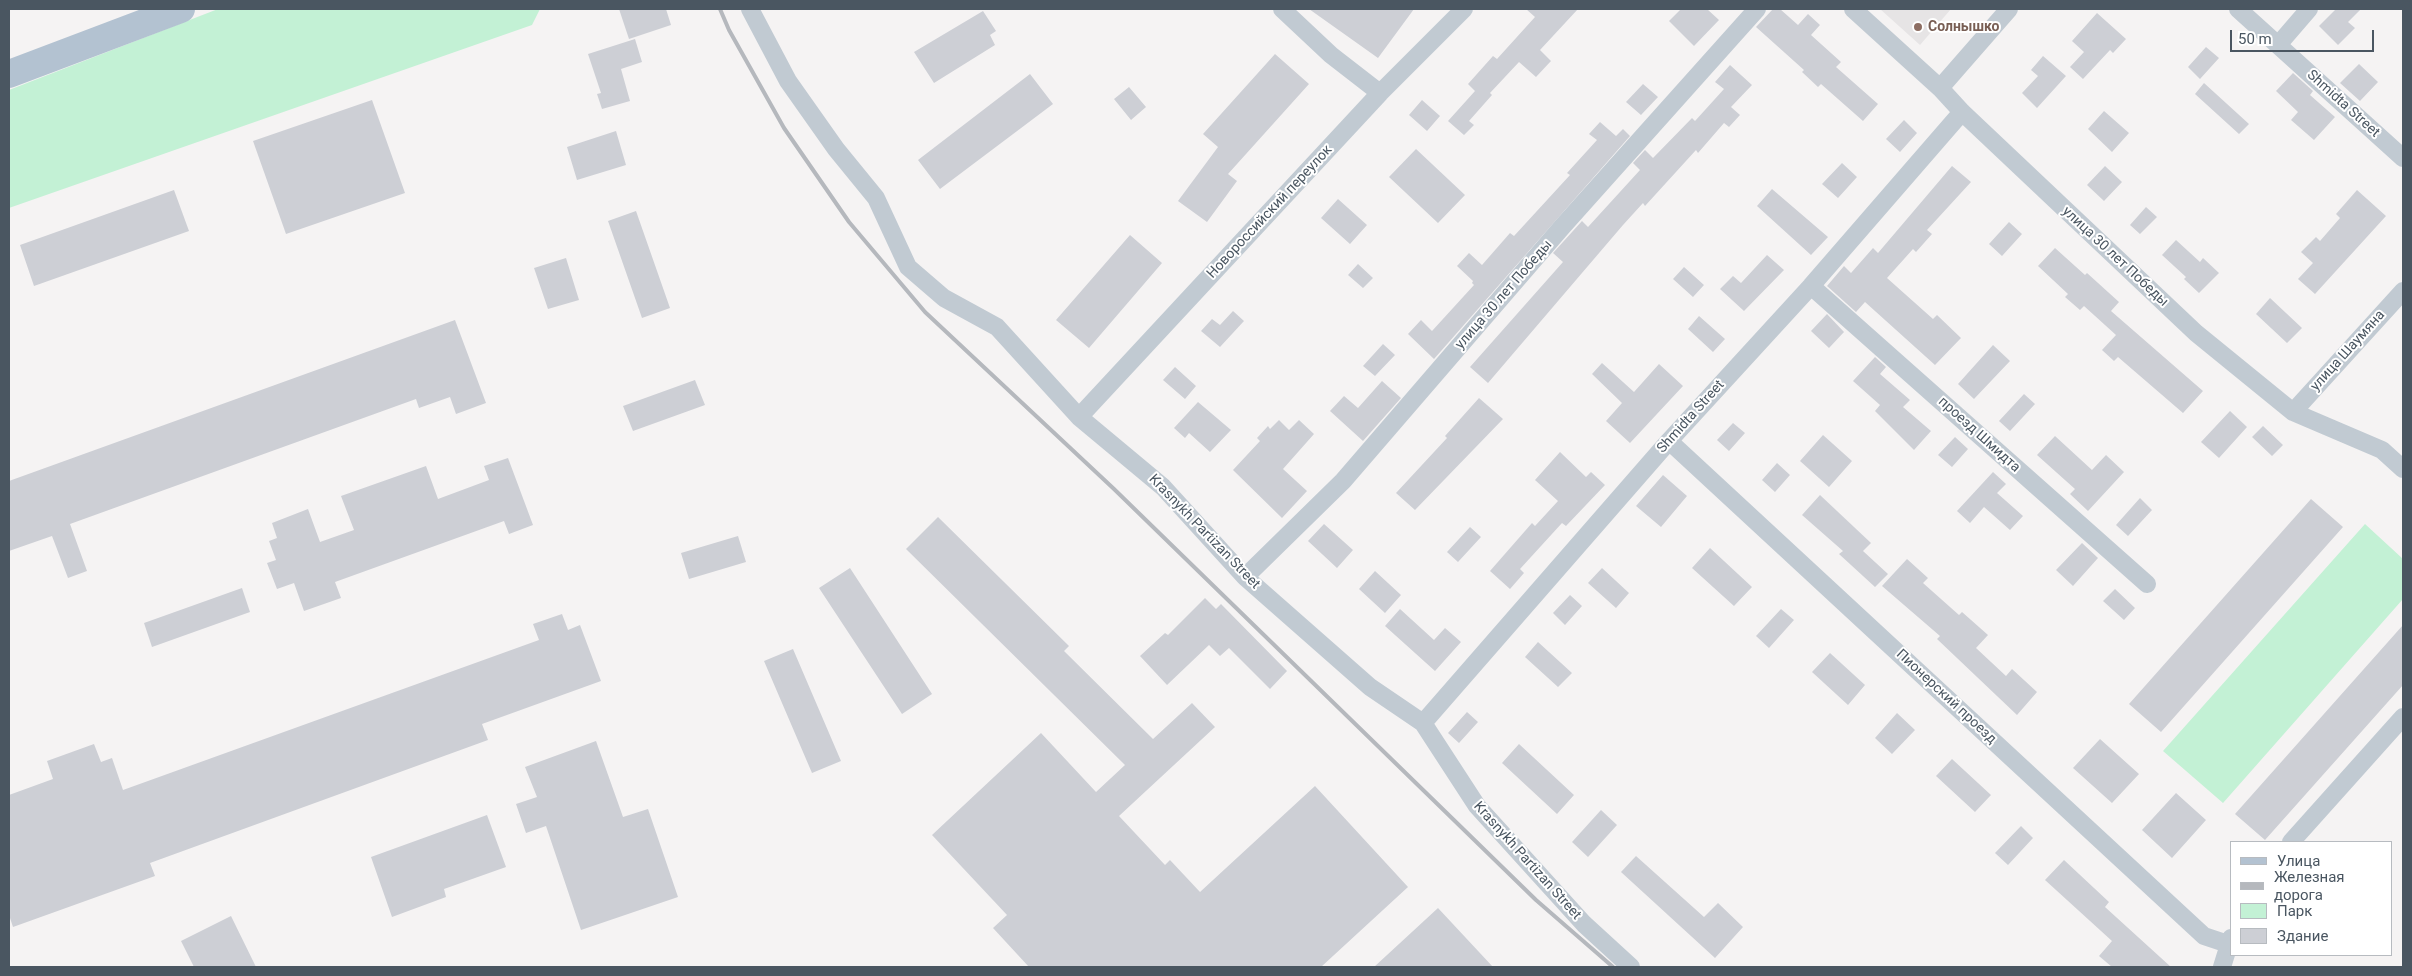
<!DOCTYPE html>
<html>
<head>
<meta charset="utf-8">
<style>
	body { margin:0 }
	#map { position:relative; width:2412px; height:976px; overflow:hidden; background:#f5f3f3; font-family:Roboto,sans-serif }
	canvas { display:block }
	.frame { position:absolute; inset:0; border:10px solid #4a5661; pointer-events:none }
	.legend { position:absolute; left:2230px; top:841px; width:162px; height:115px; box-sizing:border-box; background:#fff; border:1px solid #b7bbc0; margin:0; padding:6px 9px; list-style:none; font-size:15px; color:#4a5661 }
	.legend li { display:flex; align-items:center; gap:10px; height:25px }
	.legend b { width:25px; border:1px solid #b7bbc0 }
	.scale { position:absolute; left:2230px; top:30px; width:144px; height:22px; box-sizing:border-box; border:2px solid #4a5661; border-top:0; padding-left:6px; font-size:15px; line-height:18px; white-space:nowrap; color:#4a5661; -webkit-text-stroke:4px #fff; paint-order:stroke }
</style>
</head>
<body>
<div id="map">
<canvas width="2412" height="976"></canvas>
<div class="frame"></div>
<ul class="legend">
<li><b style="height:6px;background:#b3c2d1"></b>Улица</li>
<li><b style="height:6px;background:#b5b8bd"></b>Железная дорога</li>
<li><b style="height:14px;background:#c3f1d5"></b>Парк</li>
<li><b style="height:14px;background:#cdcfd5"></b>Здание</li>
</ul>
<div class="scale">50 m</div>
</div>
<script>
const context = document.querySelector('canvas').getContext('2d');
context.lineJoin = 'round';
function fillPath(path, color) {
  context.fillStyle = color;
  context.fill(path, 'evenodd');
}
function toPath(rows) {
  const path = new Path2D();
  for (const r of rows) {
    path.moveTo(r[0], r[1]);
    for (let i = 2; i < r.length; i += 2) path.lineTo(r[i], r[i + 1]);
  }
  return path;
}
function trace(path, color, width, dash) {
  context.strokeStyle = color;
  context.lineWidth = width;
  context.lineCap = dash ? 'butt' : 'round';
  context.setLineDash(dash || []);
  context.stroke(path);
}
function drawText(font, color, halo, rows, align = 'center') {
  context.font = font + ' Roboto,sans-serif';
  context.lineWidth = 4;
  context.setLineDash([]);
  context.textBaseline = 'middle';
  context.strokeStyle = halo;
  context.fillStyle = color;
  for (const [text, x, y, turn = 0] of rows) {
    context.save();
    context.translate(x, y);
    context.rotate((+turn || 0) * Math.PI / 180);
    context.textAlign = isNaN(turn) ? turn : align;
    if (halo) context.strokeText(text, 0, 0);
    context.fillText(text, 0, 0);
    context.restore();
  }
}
fillPath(toPath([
	[1880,9,1951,9,1920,45]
]), '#e6e4e5');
fillPath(toPath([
	[218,9,540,9,532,25,9,208,9,90],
	[2365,524,2403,559,2403,599,2223,803,2163,751]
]), '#c3f1d5');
fillPath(toPath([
	[619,9,666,9,671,25,629,39],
	[1309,9,1414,9,1378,58],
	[1526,9,1578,9,1540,50,1551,61,1536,77,1519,62,1490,93,1492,95,1469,121,1474,125,1464,135,1448,121,1475,91,1468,84,1493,56,1497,59,1535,17],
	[1681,9,1707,9,1719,20,1694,46,1669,21],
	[1773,9,1780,9,1798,25,1808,14,1820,25,1811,35,1841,62,1836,67,1878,104,1863,121,1821,84,1818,87,1802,72,1804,70,1756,27],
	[2336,9,2361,9,2348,22,2355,28,2338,45,2319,26],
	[983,11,996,31,990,35,995,45,934,83,914,52],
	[2097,13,2126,39,2113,53,2110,50,2083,79,2070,67,2084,52,2072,41],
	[635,39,642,62,621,69,630,101,602,109,597,94,601,93,588,54],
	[2206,47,2219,58,2200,79,2188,67],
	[1275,54,1309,84,1228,174,1237,181,1207,222,1178,201,1218,147,1203,134],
	[2043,56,2066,76,2037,108,2022,93,2038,76,2031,70],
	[2359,64,2378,82,2360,101,2340,83],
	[1730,65,1752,85,1731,107,1740,115,1729,127,1724,123,1698,153,1696,150,1645,206,1643,203,1623,225,1488,383,1470,367,1563,262,1553,253,1582,221,1588,227,1640,170,1633,163,1645,150,1653,158,1692,118,1695,121,1724,89,1715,82],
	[2293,73,2313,91,2310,95,2335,117,2314,140,2291,120,2298,112,2276,91],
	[1030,74,1053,104,940,189,918,160],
	[2204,83,2249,124,2239,134,2195,94],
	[1643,84,1658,97,1641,115,1626,102],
	[1129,87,1146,107,1131,120,1114,99],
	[372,100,405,193,286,234,253,141],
	[1422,100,1440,116,1427,131,1409,115],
	[2104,111,2129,133,2112,152,2088,129],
	[1904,120,1917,133,1900,152,1886,139],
	[1600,122,1616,136,1623,129,1630,136,1434,359,1408,334,1421,320,1432,331,1474,285,1472,283,1473,281,1457,266,1469,253,1482,265,1510,233,1514,236,1570,175,1567,173,1597,140,1589,134],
	[616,131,626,165,577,180,567,147],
	[1416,149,1465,195,1438,223,1389,177],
	[1842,163,1857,177,1838,198,1822,184],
	[1952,166,1971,182,1927,230,1932,234,1916,252,1913,249,1887,278,1933,319,1937,315,1961,338,1935,365,1865,302,1856,312,1827,286,1844,266,1851,273,1873,248,1878,253],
	[2105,166,2122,182,2104,201,2087,185],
	[1772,189,1828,237,1811,255,1757,206],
	[174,190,189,231,34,286,20,245],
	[2357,190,2386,216,2315,294,2298,279,2313,263,2301,252,2316,237,2320,241,2340,218,2336,214],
	[1338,199,1367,225,1350,244,1321,218],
	[2146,207,2157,217,2140,234,2130,225],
	[636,211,670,308,642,318,608,221],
	[2009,222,2022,234,2002,256,1989,244],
	[1130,235,1162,263,1089,348,1056,320],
	[2176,240,2200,262,2203,258,2219,273,2199,293,2184,279,2186,277,2162,255],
	[2055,248,2085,275,2087,273,2119,302,2111,311,2203,391,2183,413,2118,357,2114,361,2102,350,2116,335,2084,306,2080,310,2065,297,2068,294,2038,266],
	[1767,255,1784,270,1744,311,1720,289,1733,276,1741,283],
	[566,258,579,300,548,309,534,268],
	[1358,264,1373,278,1363,288,1348,275],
	[1684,267,1704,285,1693,297,1673,279],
	[2270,298,2302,328,2287,343,2256,314],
	[1233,311,1244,321,1220,347,1201,331,1212,319,1220,325],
	[1827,314,1844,332,1829,348,1811,331],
	[1699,316,1725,339,1713,352,1688,329],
	[455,320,486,403,456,414,450,397,419,408,416,399,70,524,87,571,68,578,52,536,9,551,9,481],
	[1383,344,1395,355,1375,376,1363,366],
	[1993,345,2010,361,1974,399,1958,384],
	[1875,357,1886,367,1880,374,1910,400,1903,407,1931,431,1914,450,1875,411,1880,405,1853,381],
	[1602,363,1634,392,1659,364,1683,386,1630,443,1606,421,1622,403,1592,374],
	[1175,367,1196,386,1185,399,1163,380],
	[695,380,705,405,633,431,623,406],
	[1382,381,1401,398,1363,441,1330,411,1344,396,1358,408],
	[2024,394,2035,404,2010,431,1999,421],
	[1479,398,1503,419,1415,510,1396,493,1447,438,1445,436],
	[1198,402,1231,430,1210,452,1189,433,1185,438,1174,428],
	[2230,411,2247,427,2219,458,2201,442],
	[1279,420,1289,430,1299,420,1314,434,1283,469,1307,491,1282,518,1233,470,1260,441,1257,438,1268,426,1270,429],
	[1733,423,1745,433,1729,451,1717,440],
	[2263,426,2283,445,2272,456,2252,437],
	[1823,435,1852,461,1829,487,1800,461],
	[2055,436,2092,470,2106,455,2124,472,2088,511,2070,494,2075,489,2037,455],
	[1955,437,1968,449,1952,467,1938,455],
	[1560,452,1586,477,1591,472,1605,485,1566,526,1562,523,1520,569,1524,573,1510,589,1490,571,1532,523,1535,526,1558,501,1535,480],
	[508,458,533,525,509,534,504,521,335,582,341,598,304,611,294,583,277,589,267,563,276,560,269,541,277,538,272,523,308,509,320,542,354,530,341,496,426,466,438,499,489,480,484,466],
	[1777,463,1790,475,1775,492,1762,480],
	[1993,472,2006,484,1997,493,2023,516,2010,530,1984,507,1970,523,1957,511],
	[1663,475,1687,496,1661,527,1636,506],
	[1820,495,1871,543,1863,551,1888,574,1875,587,1839,554,1843,551,1802,515],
	[2140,498,2152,510,2128,536,2116,525],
	[2311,499,2343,527,2161,732,2129,704],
	[938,517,1069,646,1064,651,1153,739,1192,703,1215,727,1119,816,1165,865,1170,860,1200,892,1315,786,1408,887,1321,967,1029,967,993,928,1007,915,932,835,1041,733,1096,792,1125,765,906,549],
	[1324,524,1353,550,1337,568,1308,541],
	[1470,527,1481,537,1458,562,1447,552],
	[738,536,746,562,689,579,681,553],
	[2082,543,2098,558,2073,586,2056,570],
	[1710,548,1752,587,1734,606,1692,568],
	[1907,559,1928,578,1923,583,1959,615,1962,612,1988,635,1976,648,2006,676,2012,669,2037,692,2017,715,1937,639,1940,636,1882,586],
	[850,568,932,694,902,714,819,588],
	[1602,568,1629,593,1616,608,1588,583],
	[1375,571,1401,595,1385,613,1359,589],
	[242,588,250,612,152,647,144,623],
	[2115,589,2135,608,2124,620,2103,601],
	[1570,595,1582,606,1565,625,1553,613],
	[1205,598,1216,609,1221,604,1287,671,1270,689,1229,648,1220,656,1209,645,1167,685,1140,656,1165,633,1168,635],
	[1400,609,1434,640,1445,628,1461,642,1435,671,1385,626],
	[1781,609,1794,620,1769,648,1756,636],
	[562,614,568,630,580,625,601,681,482,724,488,740,150,863,155,876,13,927,9,915,9,795,53,779,47,761,94,744,101,762,112,758,123,790,539,640,533,624],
	[2403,625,2403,685,2265,840,2235,814],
	[1538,642,1572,673,1558,687,1525,657],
	[793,649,841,761,812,773,764,661],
	[1830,653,1865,685,1848,705,1812,672],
	[1467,712,1478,722,1459,743,1448,733],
	[1897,713,1915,730,1892,754,1875,738],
	[2100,739,2139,774,2112,803,2073,768],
	[596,741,623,817,648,809,678,897,581,930,546,826,526,833,516,804,537,797,525,767],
	[1519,744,1574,795,1557,814,1502,763],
	[1952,759,1991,795,1975,812,1936,776],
	[2176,793,2206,820,2172,858,2142,830],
	[1601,810,1617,825,1588,857,1572,842],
	[487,815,506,867,444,889,446,897,392,917,371,857],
	[2021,826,2033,838,2008,865,1995,853],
	[1636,856,1704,917,1718,903,1743,927,1715,958,1621,872],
	[2064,860,2109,902,2105,907,2171,967,2112,967,2099,956,2112,941,2045,880],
	[1438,908,1493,967,1374,967],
	[231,916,256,967,194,967,181,941]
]), '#cdcfd5');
trace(toPath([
	[750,9,788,81,836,149,876,198,908,267,944,298,997,327,1079,417,1163,487,1245,577,1370,687,1423,723,1477,806,1584,924,1631,967],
	[1282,9,1331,55,1380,93],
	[1853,9,1940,88,1962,112,2196,333,2293,412,2382,450,2403,469],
	[2238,9,2403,158],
	[2278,45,2309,9],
	[1940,88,2009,9],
	[1811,286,2147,584],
	[2293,412,2403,291],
	[1079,417,1380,93,1464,9],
	[1669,441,2204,936,2228,944],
	[1245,577,1343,481,1562,227,1757,9],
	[1423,723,1669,441,1811,286,1962,112],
	[2291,842,2403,717],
	[2222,967,2231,938]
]), '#c1cad2', 18);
trace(toPath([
	[9,74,181,9]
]), '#b3c2d1', 28);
trace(toPath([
	[720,9,729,30,784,128,849,222,925,312,1114,489,1536,900,1613,967]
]), '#b5b8bd', 4);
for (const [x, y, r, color] of [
	[1918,27,5,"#8d6e63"]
]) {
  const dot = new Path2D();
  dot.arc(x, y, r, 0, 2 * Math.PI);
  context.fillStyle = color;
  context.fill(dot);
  trace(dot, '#fff', 2);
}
drawText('bold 14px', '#785e54', '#fff', [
	["Солнышко",1928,27]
], 'left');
drawText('14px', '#4a5661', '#fff', [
	["Shmidta Street",2343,104,42],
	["Новороссийский переулок",1270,212,-47],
	["улица 30 лет Победы",2115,257,43],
	["улица 30 лет Победы",1504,295,-49],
	["улица Шаумяна",2348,351,-48],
	["Shmidta Street",1691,417,-48],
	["проезд Шмидта",1979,435,42],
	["Krasnykh Partizan Street",1204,532,46],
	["Пионерский проезд",1946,697,43],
	["Krasnykh Partizan Street",1527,861,48]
]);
</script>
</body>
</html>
